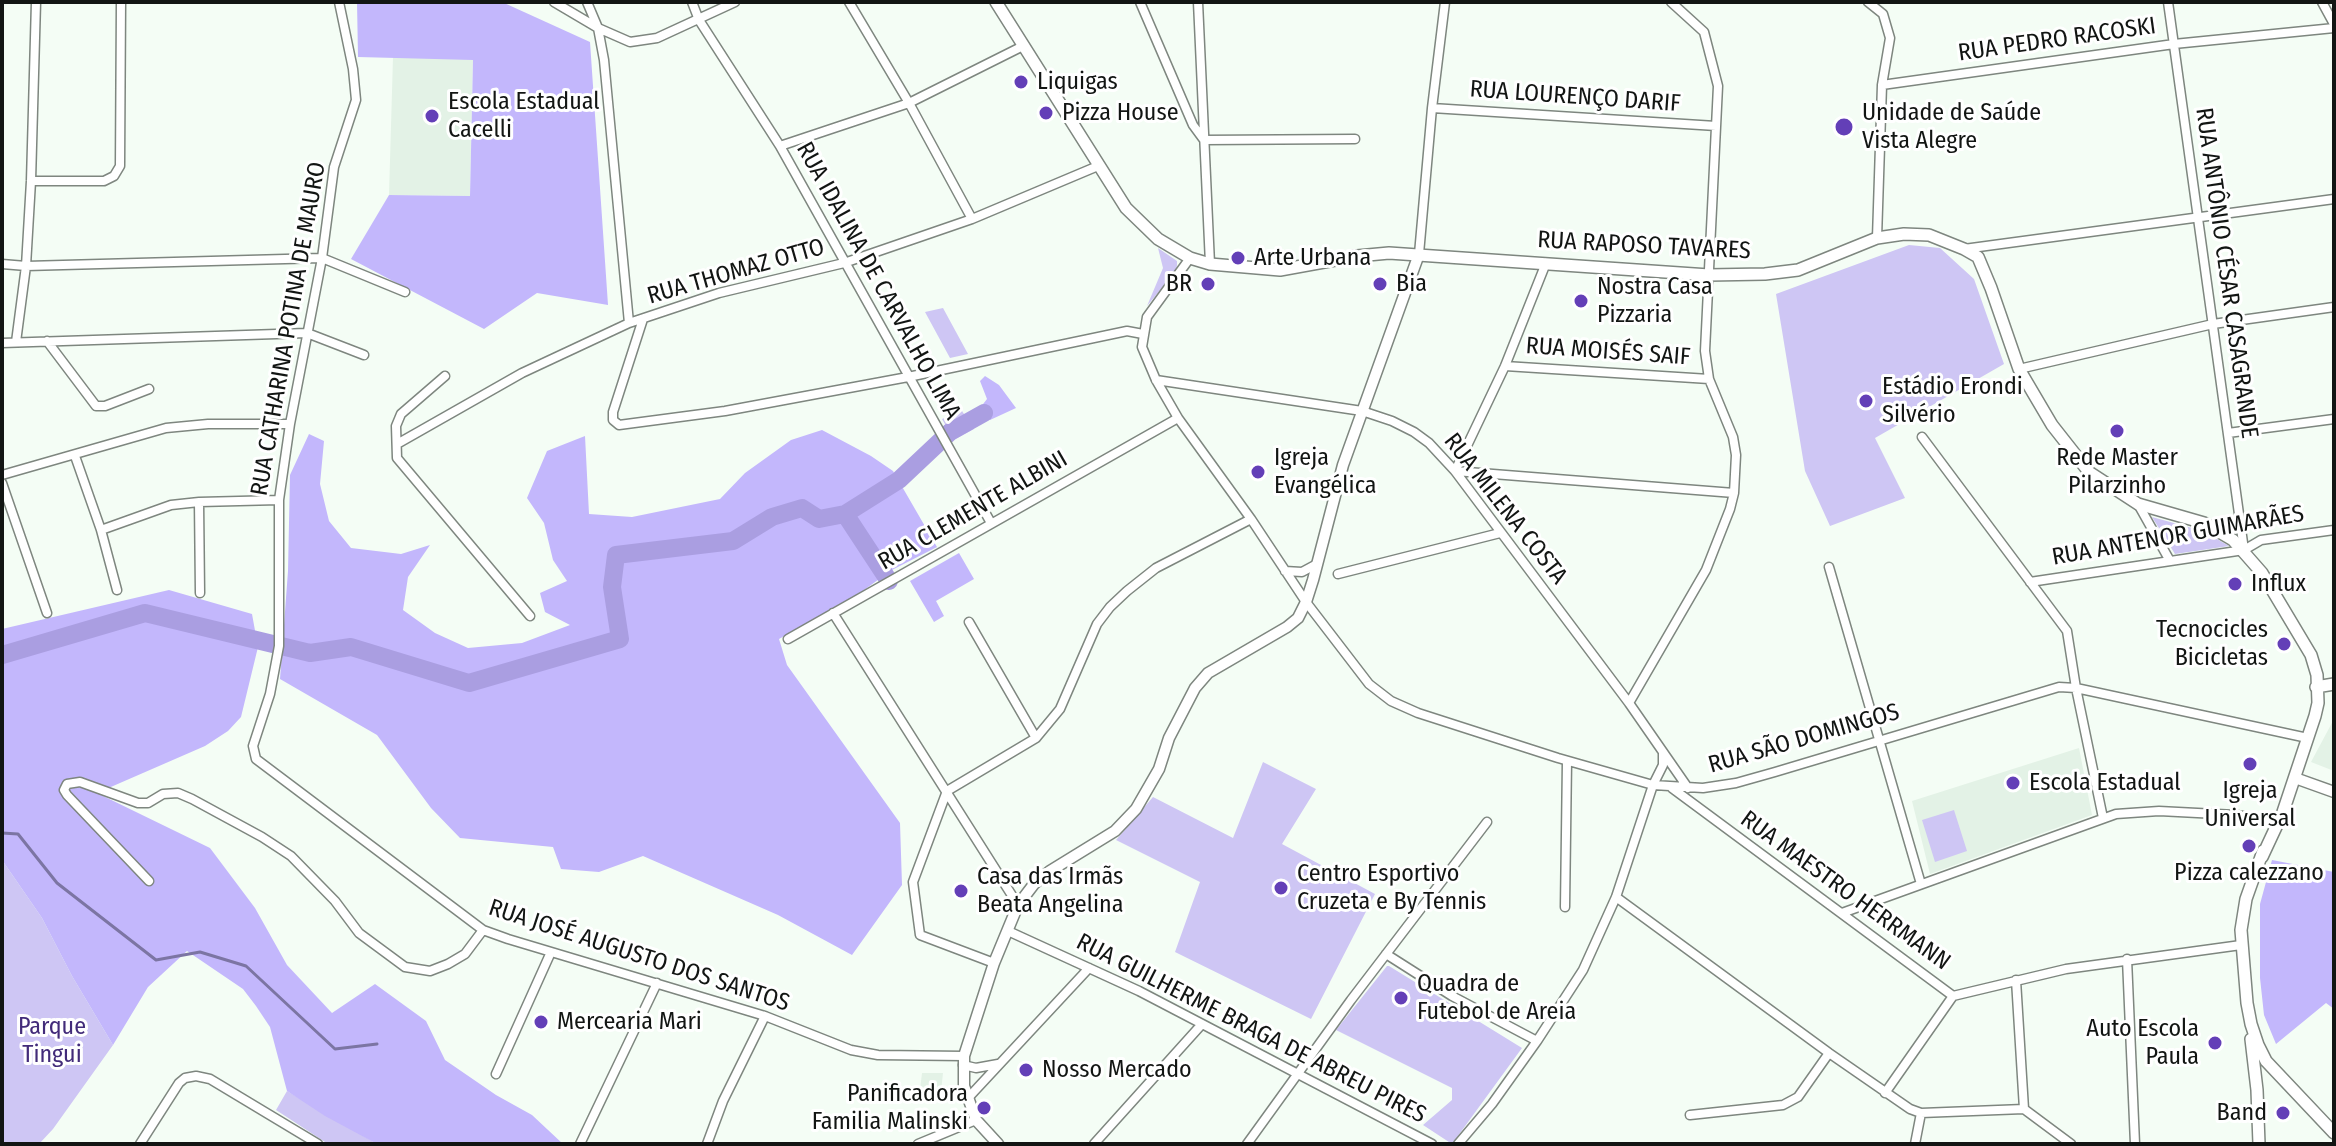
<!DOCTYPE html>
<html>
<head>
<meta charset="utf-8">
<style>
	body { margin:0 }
	#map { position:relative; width:2336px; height:1146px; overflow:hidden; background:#f4fdf5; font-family:"Fira Sans Condensed",sans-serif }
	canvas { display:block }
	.frame { position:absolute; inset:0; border:4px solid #121513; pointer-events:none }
</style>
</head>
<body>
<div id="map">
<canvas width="2336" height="1146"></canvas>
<div class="frame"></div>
</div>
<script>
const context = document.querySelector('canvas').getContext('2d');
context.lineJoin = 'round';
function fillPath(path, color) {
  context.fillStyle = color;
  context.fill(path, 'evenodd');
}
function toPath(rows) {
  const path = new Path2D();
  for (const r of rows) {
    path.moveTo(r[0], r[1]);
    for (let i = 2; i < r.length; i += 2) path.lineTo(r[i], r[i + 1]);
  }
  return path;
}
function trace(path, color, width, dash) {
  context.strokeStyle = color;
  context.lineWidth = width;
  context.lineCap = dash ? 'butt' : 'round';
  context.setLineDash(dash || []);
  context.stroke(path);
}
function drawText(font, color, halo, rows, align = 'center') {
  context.font = font + ' "Fira Sans Condensed",sans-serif';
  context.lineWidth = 6;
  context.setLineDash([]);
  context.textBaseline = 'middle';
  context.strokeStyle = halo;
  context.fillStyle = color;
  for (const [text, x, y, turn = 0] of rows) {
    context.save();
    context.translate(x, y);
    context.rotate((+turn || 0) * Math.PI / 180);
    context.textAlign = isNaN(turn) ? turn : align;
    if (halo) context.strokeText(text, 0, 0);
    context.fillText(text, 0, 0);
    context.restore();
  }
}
fillPath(toPath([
	[393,57,473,59,470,196,389,195],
	[2334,719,2334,771,2311,762],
	[2079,748,2092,815,1930,874,1912,801],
	[922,1073,943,1073,940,1101,919,1098]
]), '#e3f2e6');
fillPath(toPath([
	[1909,245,1940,248,1974,279,2004,364,1875,438,1905,498,1830,526,1805,471,1776,294],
	[1158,248,1177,261,1177,265,1176,271,1147,306,1163,268],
	[943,308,968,354,950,358,925,312],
	[962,411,974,429,954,440,942,419],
	[2152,517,2203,531,2229,546,2175,554],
	[1263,762,1316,789,1282,844,1375,894,1311,1019,1175,952,1200,882,1116,840,1153,797,1233,838],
	[1954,810,1967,851,1935,862,1922,820],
	[2,860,42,918,72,976,113,1045,53,1129,39,1144,2,1144],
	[1387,966,1389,966,1522,1048,1452,1144,1423,1125,1452,1100,1452,1088,1336,1030],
	[287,1091,377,1144,329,1144,325,1142,276,1110]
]), '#cec6f4');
fillPath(toPath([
	[357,2,502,2,590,42,608,305,537,293,484,329,351,259,389,195,470,196,473,60,358,57],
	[985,376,999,385,1016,408,990,420,980,408,987,399,980,381],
	[822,430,871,456,893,471,937,547,890,571,856,596,779,639,787,665,900,823,902,885,852,955,778,915,643,856,599,872,561,869,553,847,460,838,431,808,377,735,280,679,288,571,290,475,309,434,324,441,320,484,329,521,351,548,401,554,430,545,408,577,403,610,435,633,468,648,522,643,570,625,545,612,540,593,567,581,553,560,544,523,527,498,547,451,585,436,589,514,632,517,720,499,745,473,791,440],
	[959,553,974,579,936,601,944,616,934,622,910,581],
	[169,590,252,614,258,647,241,717,228,731,205,746,97,793,210,848,255,908,287,965,332,1013,375,984,426,1021,445,1060,496,1095,532,1115,563,1144,377,1144,325,1116,287,1091,270,1027,256,1006,243,989,187,951,148,987,113,1045,72,976,42,918,2,860,2,629],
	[2272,860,2334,872,2334,1009,2326,1003,2276,1044,2264,1015,2260,978,2260,904]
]), '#c3b7fc');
trace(toPath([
	[2,833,18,834,57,883,156,960,200,952,246,966,335,1049,377,1044]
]), '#7c75a3', 3);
trace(toPath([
	[845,514,889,581],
	[2,655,145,613,310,653,351,647,469,683,620,639,612,587,616,555,733,541,772,517,802,508,819,519,845,514,899,480,950,432,984,413]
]), '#aa9ee1', 18);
const minor = toPath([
	[339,2,353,69,356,100,334,167,322,258,290,424,279,500,279,646,270,694,253,746,256,759,483,930,508,939,765,1016,851,1050,878,1055,964,1056],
	[554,2,598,28,630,42,657,38,735,2],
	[587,2,598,28,604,60,629,323],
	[692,2,699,20,780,146,991,523],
	[849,2,909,103,972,219],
	[1140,2,1193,125,1204,140,1355,139],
	[1198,2,1210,264],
	[1868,2,1883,14,1890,38,1882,85,1877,238],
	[2168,2,2244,550],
	[2322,2,2334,24],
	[1882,85,2174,44,2334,28],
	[1432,108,1716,126],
	[780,146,909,103,1023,46],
	[31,181,104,181,114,176,120,166,121,2],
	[1964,249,2334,199],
	[1419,254,1432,108,1445,2],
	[1190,258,1147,317,1142,347,1156,380,1178,418,1251,519,1306,602,1369,684,1391,701,1418,713,1558,758,1653,785,1703,788,1736,783,1775,772,2059,687,2076,688,2303,737],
	[1546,263,1505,366,1455,471,1734,493],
	[2,264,26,266,322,258,405,292],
	[643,319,613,412,613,420,619,425,725,411,908,377,1127,331,1143,334],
	[47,341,96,406,105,406,149,389],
	[16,342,26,266,31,181,36,2],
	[2,343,307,333,364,355],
	[1505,366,1709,379],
	[2019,369,2213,324,2334,307],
	[445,376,401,414,396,426,397,458,530,616],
	[1156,380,1362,411,1392,421,1414,432,1429,443,1455,471,1629,703,1688,788],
	[2228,433,2334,419],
	[1922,437,2067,631,2076,688,2103,818],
	[397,444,522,373,629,323,719,293,844,263,972,219,1098,166],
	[75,456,101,530,117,590],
	[2,475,166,428,208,424,290,424],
	[2,483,47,613],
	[199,502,200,593],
	[2138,504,2170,561],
	[101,530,171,505,199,502,279,500],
	[1829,567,1921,884],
	[1285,571,1302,572,1315,565],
	[1338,574,1500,533],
	[2030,582,2244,550,2261,540,2334,530],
	[833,613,1018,905],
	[969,622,1036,738],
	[788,639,1178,418],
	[1629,703,1706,570,1730,509,1734,493,1736,455,1733,437,1709,379,1705,351,1718,86,1704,32,1671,2],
	[1672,788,1953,996,2066,969,2241,945],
	[149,881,67,795,64,790,67,784,80,782,138,803,148,803,163,794,178,793,192,799,262,837,291,856,335,901,359,933,405,967,430,971,448,964,465,954,483,930],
	[1616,897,1829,1053,1910,1109,1921,1113,2024,1109,2071,1144],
	[1565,907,1567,761],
	[1842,913,2116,814,2159,811,2236,815,2272,820],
	[1008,931,1139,991,1432,1144],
	[1386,954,1452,996,1537,1041],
	[2127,959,2135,1144],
	[994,963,920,935,913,882,947,791,1036,738,1060,709,1097,624,1110,607,1127,591,1156,568,1251,519],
	[2016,980,2024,1109],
	[963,1065,976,1068,998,1064],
	[496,1074,551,952],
	[1885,1093,1953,996],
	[968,1098,1089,968],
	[1690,1115,1783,1105,1798,1097,1829,1053],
	[140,1144,179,1083,185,1078,196,1076,210,1079,318,1144],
	[580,1144,657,983],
	[707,1144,723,1101,765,1016],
	[918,1144,976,1120],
	[1094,1144,1202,1024],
	[1247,1144,1351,1000,1487,822],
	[1458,1144,1492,1104,1537,1041,1583,970,1616,897,1653,785,1663,765,1663,753],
	[1915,1144,1921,1113]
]);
const tertiary = toPath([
	[2295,778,2334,792],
	[998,1144,976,1120,964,1086,964,1056,994,963,1018,905,1034,884,1050,871,1115,831,1136,809,1159,769,1169,738,1195,688,1208,673,1287,627,1298,618,1306,602,1313,580,1343,465,1419,254]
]);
const secondary = toPath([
	[996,2,1126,208,1158,239,1190,258,1210,264,1280,270,1357,256,1389,253,1709,275,1765,274,1798,270,1877,238,1904,234,1929,235,1964,249,1978,257,1991,288,2019,369,2052,425,2089,472,2138,504,2204,523,2233,540,2262,573,2311,655,2317,675,2318,703,2315,716,2283,812,2262,857],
	[2316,687,2334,684],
	[2263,851,2246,899,2241,930,2247,1003,2251,1024,2258,1045,2266,1061,2334,1133],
	[2251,1039,2257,1090,2259,1144]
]);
trace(minor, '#7e867f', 11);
trace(tertiary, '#7e867f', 13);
trace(secondary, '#7e867f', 14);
trace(minor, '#fff', 8);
trace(tertiary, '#fff', 10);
trace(secondary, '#fff', 11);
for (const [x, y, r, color] of [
	[1021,82,8,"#633fb7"],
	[1046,113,8,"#633fb7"],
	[432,116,8,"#633fb7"],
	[1844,127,10,"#633fb7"],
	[1238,258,8,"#633fb7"],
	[1208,284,8,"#633fb7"],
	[1380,284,8,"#633fb7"],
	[1581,301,8,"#633fb7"],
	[1866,401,8,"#633fb7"],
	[2117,431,8,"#633fb7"],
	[1258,472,8,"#633fb7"],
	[2235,584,8,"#633fb7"],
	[2284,644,8,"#633fb7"],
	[2250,764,8,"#633fb7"],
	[2013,783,8,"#633fb7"],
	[2249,846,8,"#633fb7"],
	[1281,888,8,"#633fb7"],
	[961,891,8,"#633fb7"],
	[1401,998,8,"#633fb7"],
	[541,1022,8,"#633fb7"],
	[2215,1043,8,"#633fb7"],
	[1026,1070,8,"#633fb7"],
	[984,1108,8,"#633fb7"],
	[2283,1113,8,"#633fb7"]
]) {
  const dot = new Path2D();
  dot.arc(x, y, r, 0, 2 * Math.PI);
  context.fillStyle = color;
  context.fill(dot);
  trace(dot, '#fff', 3);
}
drawText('24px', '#121513', '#fff', [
	["RUA PEDRO RACOSKI",2057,40,-8],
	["RUA LOURENÇO DARIF",1575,97,4],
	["RUA RAPOSO TAVARES",1644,246,3],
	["RUA THOMAZ OTTO",736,272,-16],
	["RUA ANTÔNIO CÉSAR CASAGRANDE",2226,273,82],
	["RUA IDALINA DE CARVALHO LIMA",878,281,61],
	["RUA CATHARINA POTINA DE MAURO",289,329,-80],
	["RUA MOISÉS SAIF",1608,352,4],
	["RUA MILENA COSTA",1505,509,52],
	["RUA CLEMENTE ALBINI",973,511,-30],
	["RUA ANTENOR GUIMARÃES",2178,536,-10],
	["RUA SÃO DOMINGOS",1804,739,-16],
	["RUA MAESTRO HERRMANN",1845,891,36],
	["RUA JOSÉ AUGUSTO DOS SANTOS",639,956,18],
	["RUA GUILHERME BRAGA DE ABREU PIRES",1251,1029,27]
]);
drawText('24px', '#121513', '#fff', [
	["Liquigas",1037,82],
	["Escola Estadual",448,102],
	["Cacelli",448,130],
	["Pizza House",1062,113],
	["Unidade de Saúde",1862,113],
	["Vista Alegre",1862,141],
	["Arte Urbana",1254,258],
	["BR",1192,284,"right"],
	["Bia",1396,284],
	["Nostra Casa",1597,287],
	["Pizzaria",1597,315],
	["Estádio Erondi",1882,387],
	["Silvério",1882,415],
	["Igreja",1274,458],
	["Evangélica",1274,486],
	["Rede Master",2117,458,"center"],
	["Pilarzinho",2117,486,"center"],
	["Influx",2251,584],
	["Tecnocicles",2268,630,"right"],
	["Bicicletas",2268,658,"right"],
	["Escola Estadual",2029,783],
	["Igreja",2250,791,"center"],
	["Universal",2250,819,"center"],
	["Pizza calezzano",2249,873,"center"],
	["Centro Esportivo",1297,874],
	["Cruzeta e By Tennis",1297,902],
	["Casa das Irmãs",977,877],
	["Beata Angelina",977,905],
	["Quadra de",1417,984],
	["Futebol de Areia",1417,1012],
	["Mercearia Mari",557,1022],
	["Auto Escola",2199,1029,"right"],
	["Paula",2199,1057,"right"],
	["Nosso Mercado",1042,1070],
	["Panificadora",968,1094,"right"],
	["Familia Malinski",968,1122,"right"],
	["Band",2267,1113,"right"]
], 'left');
drawText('24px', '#422b79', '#fff', [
	["Parque",52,1027],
	["Tingui",52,1055]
]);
</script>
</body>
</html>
